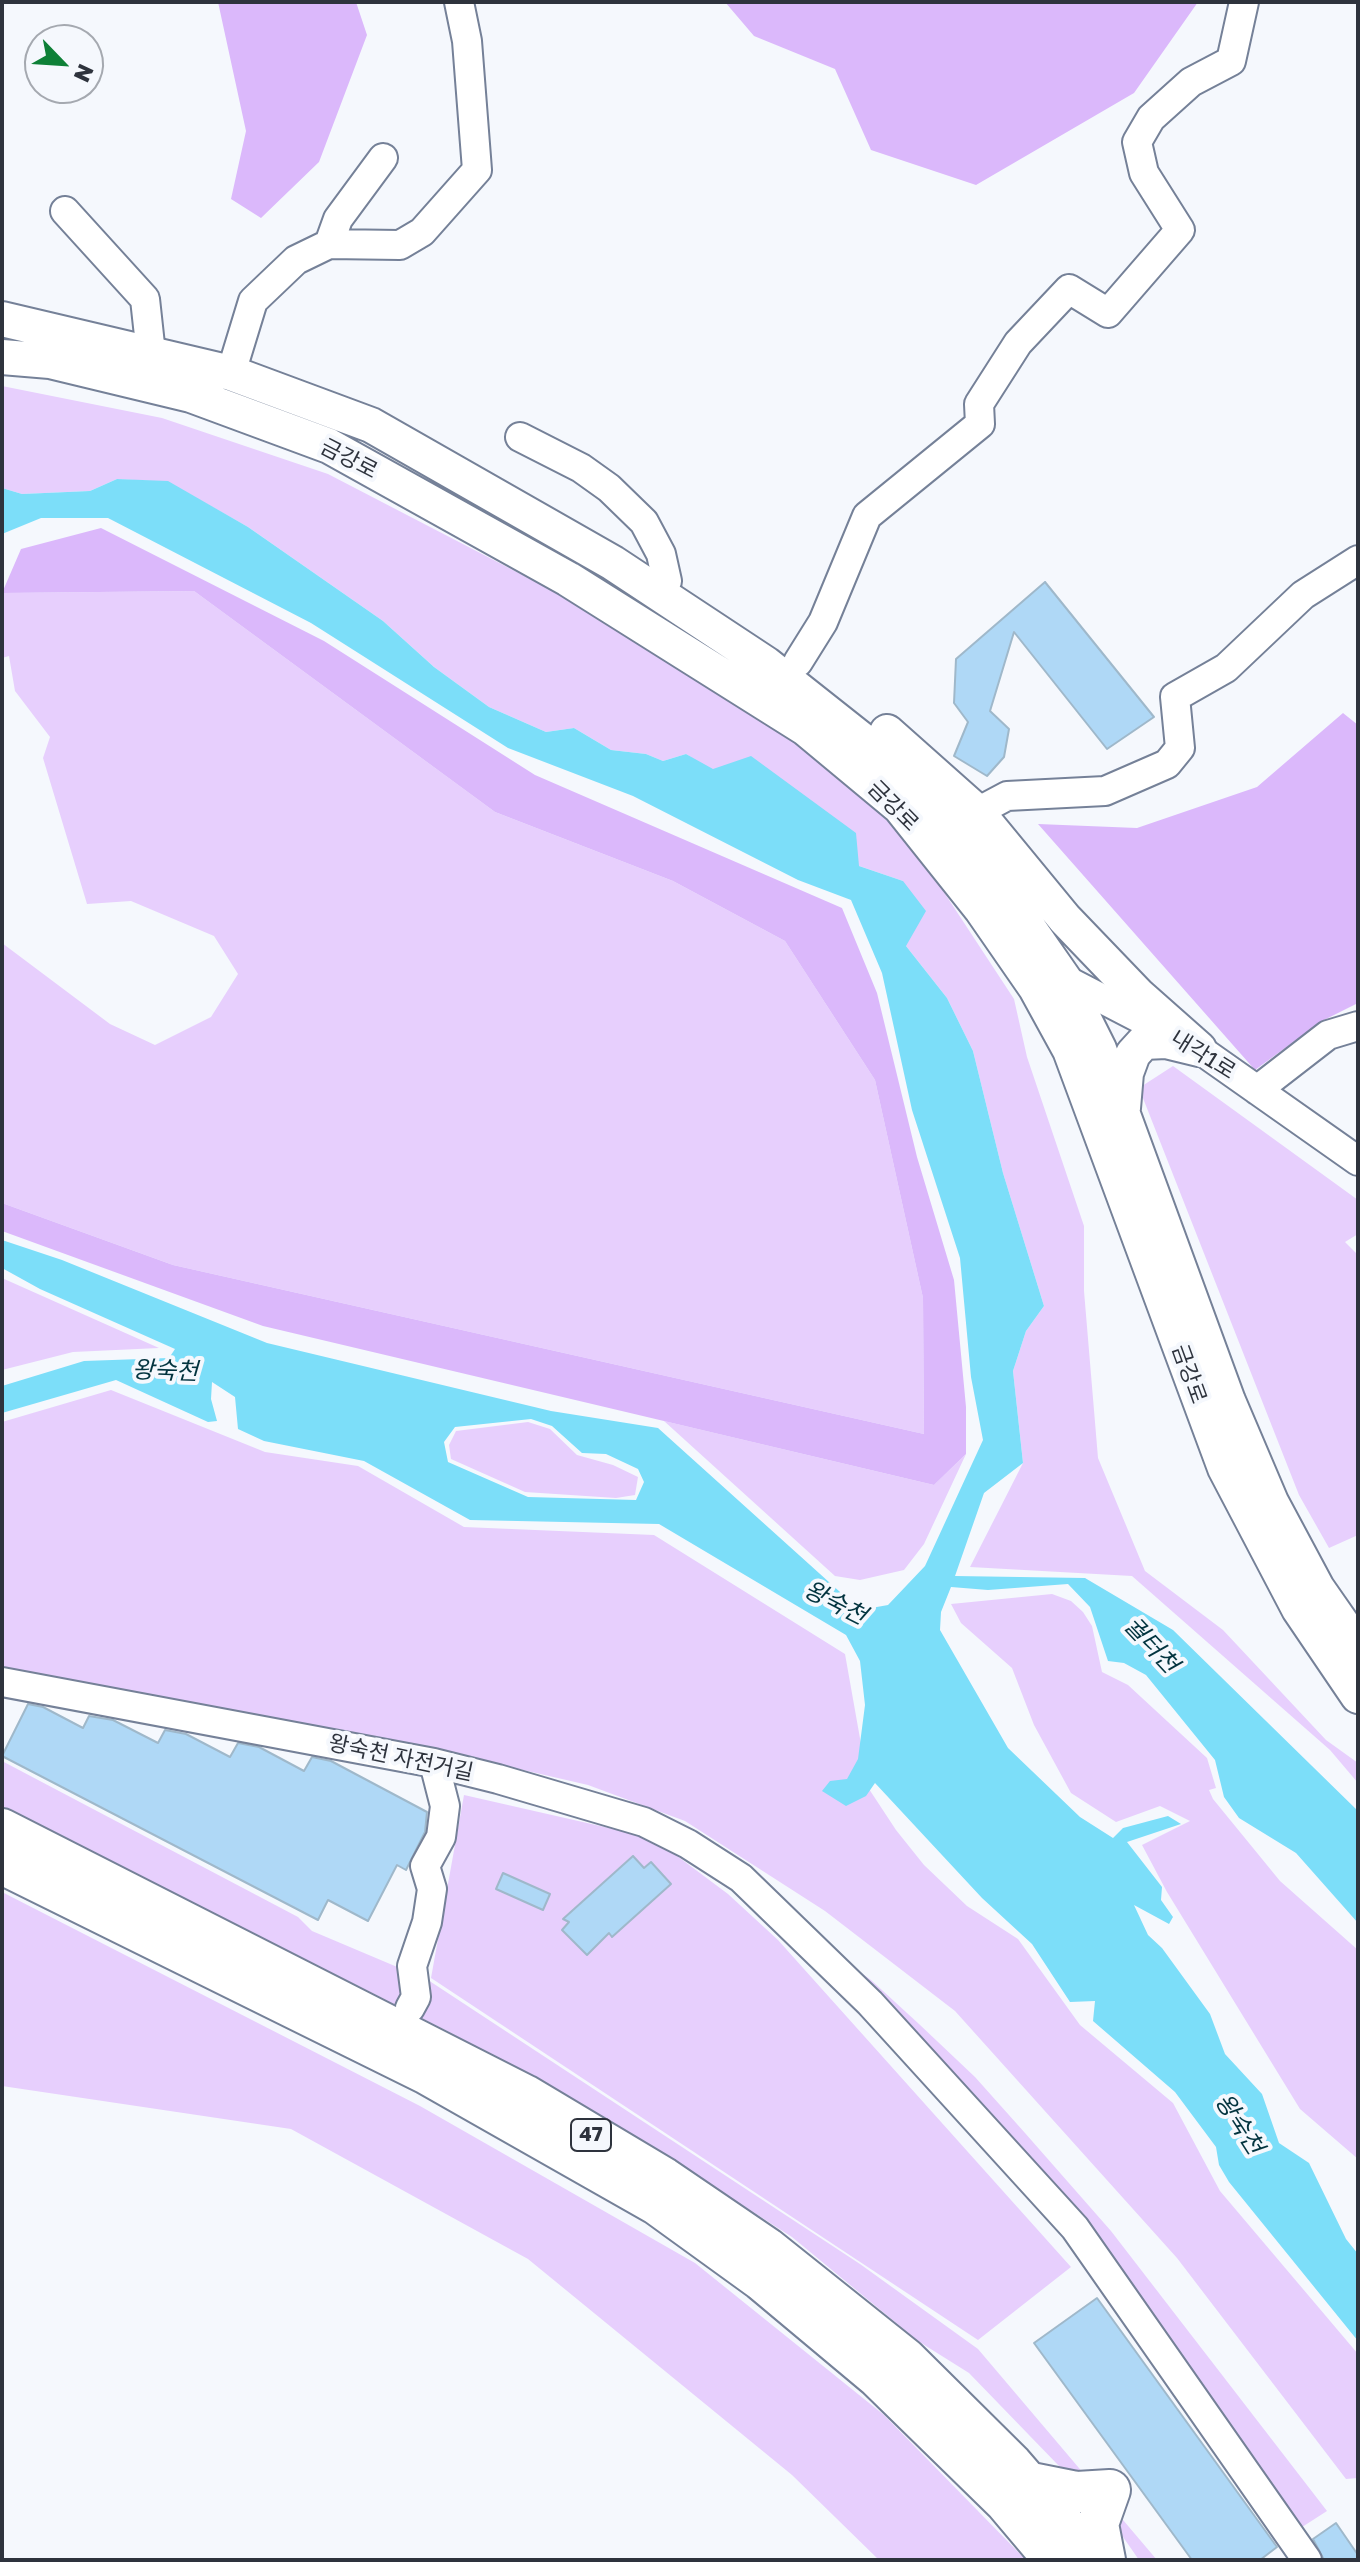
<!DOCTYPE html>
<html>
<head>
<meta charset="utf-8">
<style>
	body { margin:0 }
	#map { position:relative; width:1360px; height:2562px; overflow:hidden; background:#f5f8fd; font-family:"Golos Text",sans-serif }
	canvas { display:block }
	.frame { position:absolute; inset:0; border:4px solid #2e333d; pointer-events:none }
	.north { position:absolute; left:24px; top:24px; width:80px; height:80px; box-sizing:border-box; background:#f5f8fd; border:2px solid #a5a9b0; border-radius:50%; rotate:115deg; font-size:22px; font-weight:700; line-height:32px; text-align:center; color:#2e333d }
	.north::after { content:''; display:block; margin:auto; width:28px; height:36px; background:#0e8037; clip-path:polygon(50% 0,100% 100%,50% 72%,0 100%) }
</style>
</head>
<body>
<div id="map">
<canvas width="1360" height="2562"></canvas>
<div class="frame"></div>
<div class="north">N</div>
</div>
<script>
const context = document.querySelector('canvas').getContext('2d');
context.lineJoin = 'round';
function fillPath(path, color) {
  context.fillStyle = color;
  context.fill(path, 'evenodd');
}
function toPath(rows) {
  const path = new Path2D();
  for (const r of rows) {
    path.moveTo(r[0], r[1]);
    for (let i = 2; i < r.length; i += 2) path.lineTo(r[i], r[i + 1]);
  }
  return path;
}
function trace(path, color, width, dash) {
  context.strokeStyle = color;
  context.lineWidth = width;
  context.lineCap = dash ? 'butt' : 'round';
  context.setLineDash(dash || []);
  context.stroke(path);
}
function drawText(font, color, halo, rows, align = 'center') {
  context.font = font + ' "Golos Text","Noto Sans KR",sans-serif';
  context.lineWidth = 8;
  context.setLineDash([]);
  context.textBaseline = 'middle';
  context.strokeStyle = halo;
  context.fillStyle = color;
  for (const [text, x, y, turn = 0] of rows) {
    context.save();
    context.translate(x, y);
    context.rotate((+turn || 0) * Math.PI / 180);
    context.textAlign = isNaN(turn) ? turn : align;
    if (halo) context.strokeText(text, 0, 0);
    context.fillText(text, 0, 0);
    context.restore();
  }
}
fillPath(toPath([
	[2,386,162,418,328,474,563,596,801,746,894,816,1014,999,1027,1057,1084,1226,1084,1291,1098,1458,1145,1571,1223,1630,1326,1740,1358,1763,1358,1783,1330,1750,1132,1576,970,1567,1023,1463,1013,1371,1026,1331,1044,1306,1003,1173,973,1051,947,998,906,946,903,881,859,866,686,754,663,761,646,754,611,750,574,728,546,732,489,707,434,667,383,621,248,527,168,482,117,479,90,491,22,494,2,488],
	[194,591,495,812,673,881,785,941,875,1080,923,1298,924,1434,173,1265,2,1203,2,943,110,1024,155,1045,211,1017,238,974,214,936,131,901,87,904,43,758,50,737,15,691,9,656,2,658,2,593],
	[1173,1066,1358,1200,1358,1234,1345,1242,1358,1255,1358,1535,1329,1548,1299,1495,1139,1088],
	[2,1278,159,1348,73,1352,2,1370],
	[111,1390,265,1452,358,1466,464,1527,654,1535,845,1654,869,1789,896,1830,924,1865,967,1906,1018,1939,1080,2025,1173,2103,1220,2191,1358,2354,1358,2478,1346,2479,1177,2258,955,2011,825,1911,685,1821,588,1785,467,1757,2,1668,2,1422],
	[664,1421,934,1485,966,1454,924,1544,904,1570,860,1580,835,1576],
	[528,1422,550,1429,577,1455,613,1465,638,1477,635,1495,616,1498,525,1492,451,1459,449,1445,456,1431],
	[1052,1594,1071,1601,1083,1612,1092,1626,1102,1672,1128,1685,1207,1758,1216,1788,1209,1790,1213,1799,1280,1881,1358,1950,1358,2159,1300,2109,1167,1892,1142,1845,1190,1821,1160,1806,1116,1822,1071,1793,1034,1725,1012,1668,961,1623,951,1604],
	[2,1761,298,1917,312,1931,428,1980,860,2264,978,2349,1157,2560,1139,2560,1080,2475,1059,2466,969,2373,918,2341,792,2237,611,2121,451,2033,2,1806],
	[464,1795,653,1838,728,1894,778,1940,1071,2267,978,2340,431,1978],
	[2,1892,420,2106,695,2263,884,2415,1026,2560,879,2560,792,2475,528,2259,291,2129,2,2086],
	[826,1947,871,1980,919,2024,975,2077,1025,2133,1111,2231,1327,2511,1299,2529,1167,2336]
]), '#e7cffd');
fillPath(toPath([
	[218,2,356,2,367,35,319,162,261,218,231,199,246,131],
	[725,2,1198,2,1134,93,976,185,871,150,835,69,754,36],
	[101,528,324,641,535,775,842,908,877,993,917,1157,954,1280,966,1407,966,1454,934,1485,263,1326,2,1231,2,1203,173,1265,924,1434,923,1298,875,1080,785,941,673,881,495,812,194,591,2,593,21,549],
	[1343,713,1358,725,1358,1003,1322,1021,1255,1070,1038,824,1137,828,1257,787]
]), '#dbb8fb');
fillPath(toPath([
	[117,479,168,481,248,527,383,621,434,667,489,707,546,732,574,728,611,750,646,754,663,761,686,754,713,769,751,756,856,833,859,866,903,881,926,911,906,946,947,998,973,1051,1003,1173,1044,1306,1026,1331,1013,1371,1023,1463,984,1493,955,1576,1085,1578,1173,1630,1358,1811,1358,1923,1296,1853,1239,1818,1224,1797,1215,1760,1146,1675,1124,1663,1108,1661,1090,1607,1068,1584,988,1590,951,1587,941,1612,940,1630,1008,1748,1080,1817,1113,1838,1123,1828,1168,1816,1181,1824,1127,1842,1162,1887,1161,1900,1173,1917,1169,1924,1134,1905,1148,1935,1162,1948,1210,2014,1225,2054,1262,2094,1279,2143,1309,2163,1346,2239,1358,2254,1358,2341,1229,2182,1219,2165,1216,2147,1175,2092,1093,2021,1095,2001,1070,2002,1032,1944,982,1898,875,1783,866,1796,846,1806,822,1791,830,1781,847,1779,858,1759,865,1705,860,1661,846,1635,659,1524,470,1520,364,1461,264,1441,238,1429,235,1397,212,1382,211,1399,217,1421,208,1422,116,1380,2,1413,2,1386,84,1361,169,1358,175,1349,40,1289,2,1268,2,1240,62,1260,267,1343,551,1411,658,1428,860,1610,888,1605,925,1566,983,1440,971,1377,960,1258,912,1110,882,973,851,900,798,880,633,796,508,748,311,623,108,518,41,518,2,534,2,488,22,494,90,491],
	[531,1419,552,1426,582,1453,606,1454,638,1469,644,1482,636,1500,528,1497,448,1462,444,1442,455,1427]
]), '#7cdef9');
const building = toPath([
	[1045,582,1154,717,1107,749,1014,632,990,711,1009,729,1004,757,987,776,954,756,968,722,954,703,956,659,1045,582],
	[28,1704,43,1707,83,1728,89,1716,113,1720,158,1743,165,1730,186,1734,230,1757,238,1743,259,1747,304,1771,312,1757,331,1761,427,1812,425,1832,406,1870,397,1865,368,1921,328,1900,318,1920,2,1756,28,1704],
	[633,1856,644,1868,651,1862,671,1884,612,1937,609,1933,587,1955,562,1930,569,1922,563,1919,633,1856],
	[503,1873,550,1894,543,1910,496,1889,503,1873],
	[1097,2298,1277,2547,1260,2560,1192,2560,1034,2343,1097,2298],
	[1336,2523,1358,2555,1358,2560,1324,2560,1313,2539,1336,2523]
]);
fillPath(building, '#afd8f6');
trace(building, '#9fb8ca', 2);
const minor = toPath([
	[65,211,145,299,151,354],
	[329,244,338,219,383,158],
	[231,373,253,301,296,260,329,244,400,245,422,232,477,170,467,41,459,2],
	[520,437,581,468,609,488,644,522,661,554,667,581],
	[798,662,823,622,867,516,980,424,979,404,1018,343,1069,289,1108,313,1180,230,1144,173,1137,142,1151,118,1191,82,1231,61,1244,2],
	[977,812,1007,796,1105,791,1167,764,1180,748,1175,697,1226,668,1303,595,1358,560],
	[1056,982,1064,979,1199,1049,1358,1161],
	[1257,1090,1328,1035,1358,1026],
	[2,1682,434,1763,498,1779,644,1822,688,1844,741,1878,870,2003,1075,2228,1307,2560],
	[410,2008,416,1997,412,1966,427,1922,432,1889,425,1866,441,1837,445,1806,434,1763]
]);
const major = toPath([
	[2,319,231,373,371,425,613,563,766,664,886,759,989,871,1064,979,1099,1049,1228,1401,1271,1502,1317,1588,1358,1647],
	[2,357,50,361,191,395,329,446,568,579,805,728,900,807,982,910,1036,988,1070,1050,1225,1468,1299,1609,1358,1696],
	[887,732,977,812,1065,919,1138,995,1199,1049],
	[1123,1108,1126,1073,1133,1054,1144,1042,1166,1041,1199,1049]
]);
const highway = toPath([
	[2,1829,525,2095,664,2178,767,2248,906,2359,1012,2464,1095,2560],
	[2,1864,427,2074,656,2204,761,2280,877,2377,1006,2503,1054,2560],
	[1027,2482,1077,2492,1110,2490,1098,2524,1105,2560]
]);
trace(minor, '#758198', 32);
trace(major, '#758198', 38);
trace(highway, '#758198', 44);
trace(minor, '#fff', 28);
trace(major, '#fff', 34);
trace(highway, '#fff', 40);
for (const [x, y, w] of [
	[591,2135,40]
]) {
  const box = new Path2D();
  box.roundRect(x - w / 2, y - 16, w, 32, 6);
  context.fillStyle = '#f5f8fd';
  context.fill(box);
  trace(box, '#2e333d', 2);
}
drawText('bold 20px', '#2e333d', null, [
	["47",591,2135]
]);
drawText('22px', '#2e333d', '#f5f8fd', [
	["금강로",349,459,27],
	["금강로",893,806,45],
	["내각1로",1203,1055,32],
	["금강로",1189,1374,70],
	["왕숙천 자전거길",401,1758,12]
]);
drawText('italic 24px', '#03343f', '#f5f8fd', [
	["왕숙천",165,1371,2],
	["왕숙천",835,1603,27],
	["궐터천",1151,1645,47],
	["왕숙천",1239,2124,57]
]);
</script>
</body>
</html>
